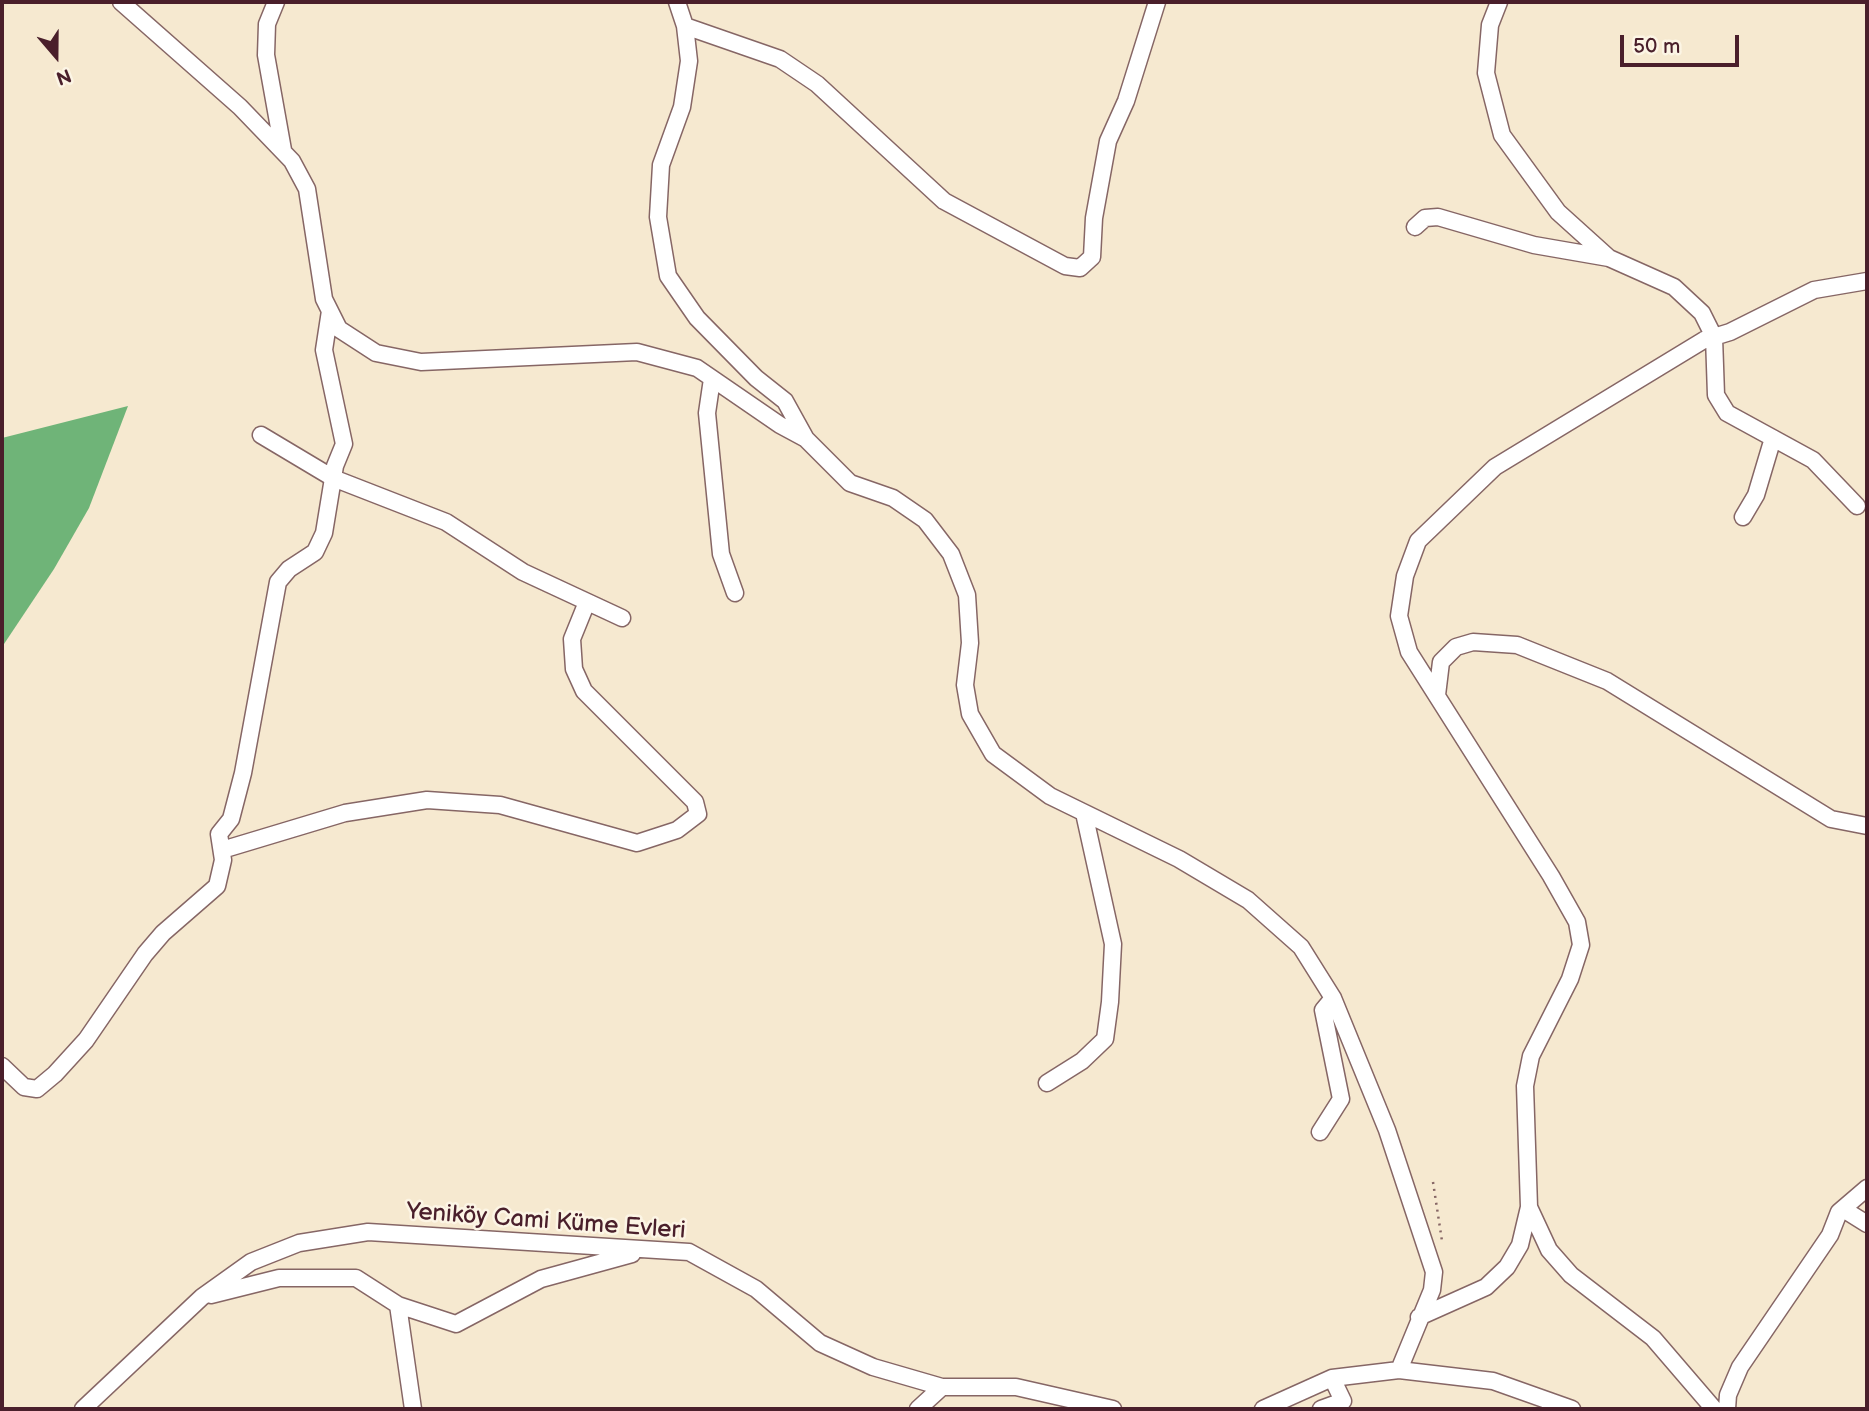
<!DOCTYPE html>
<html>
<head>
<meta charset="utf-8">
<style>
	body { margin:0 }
	#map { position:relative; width:1869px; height:1411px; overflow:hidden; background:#f6e9d0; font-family:"Balsamiq Sans",sans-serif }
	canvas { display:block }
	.frame { position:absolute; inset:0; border:4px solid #4a1f2b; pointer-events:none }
	.north { position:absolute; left:21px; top:21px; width:70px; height:70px; -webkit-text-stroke:5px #fcf5e5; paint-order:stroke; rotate:160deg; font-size:19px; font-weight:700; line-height:28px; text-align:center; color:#4a1f2b }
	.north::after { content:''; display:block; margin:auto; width:24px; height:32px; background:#4a1f2b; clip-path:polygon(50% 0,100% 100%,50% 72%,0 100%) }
	.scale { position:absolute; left:1620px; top:35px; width:119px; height:32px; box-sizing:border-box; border:4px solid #4a1f2b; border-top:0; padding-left:9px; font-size:21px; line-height:24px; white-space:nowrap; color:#4a1f2b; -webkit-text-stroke:5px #fcf5e5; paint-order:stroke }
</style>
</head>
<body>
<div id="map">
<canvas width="1869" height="1411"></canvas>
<div class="frame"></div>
<div class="north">N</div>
<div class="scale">50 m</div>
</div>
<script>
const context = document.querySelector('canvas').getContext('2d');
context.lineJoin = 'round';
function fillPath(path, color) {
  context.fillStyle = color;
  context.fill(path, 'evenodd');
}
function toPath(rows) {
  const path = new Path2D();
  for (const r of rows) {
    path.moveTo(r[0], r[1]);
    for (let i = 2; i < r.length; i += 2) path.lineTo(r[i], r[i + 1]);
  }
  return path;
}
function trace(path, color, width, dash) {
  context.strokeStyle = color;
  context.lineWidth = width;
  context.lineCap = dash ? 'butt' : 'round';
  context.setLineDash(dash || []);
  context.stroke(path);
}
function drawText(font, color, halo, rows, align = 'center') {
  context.font = font + ' "Balsamiq Sans",sans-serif';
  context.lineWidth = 5;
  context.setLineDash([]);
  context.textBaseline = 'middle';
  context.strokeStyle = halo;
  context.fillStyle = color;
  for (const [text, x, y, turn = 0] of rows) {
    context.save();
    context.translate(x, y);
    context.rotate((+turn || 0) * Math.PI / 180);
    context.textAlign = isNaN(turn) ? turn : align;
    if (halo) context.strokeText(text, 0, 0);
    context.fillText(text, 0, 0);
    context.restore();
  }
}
fillPath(toPath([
	[128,406,89,508,54,569,2,647,2,438]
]), '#6fb478');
const minor = toPath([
	[121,2,240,107,292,161,307,189,324,299,339,329,376,353,421,362,637,352,697,368,780,425,806,439,850,483,893,498,925,520,951,554,967,595,970,643,965,685,970,714,993,754,1050,796,1179,859,1248,900,1301,947,1333,998,1387,1130,1434,1272,1432,1290,1399,1370],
	[276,2,267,24,266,55,283,150],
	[677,2,685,26,689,61,682,107,661,165,658,217,668,276,697,318,756,378,785,401,806,439],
	[1499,2,1490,25,1486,73,1502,135,1558,212,1609,258,1674,287,1702,313,1714,337,1716,395,1727,413,1813,460,1857,506],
	[685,26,780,59,817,84,944,201,1065,266,1080,268,1092,257,1094,218,1108,141,1126,101,1157,2],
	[1415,227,1425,218,1438,217,1534,245,1609,258],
	[712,379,707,413,721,554,735,593],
	[261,435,333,478,446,522,523,572,622,618],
	[1743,517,1756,495,1773,438],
	[1437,695,1441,662,1456,647,1473,642,1517,645,1607,681,1831,819,1867,826],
	[222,850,345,813,427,800,500,805,637,843,677,830,698,814,695,802,584,691,574,669,572,639,587,602],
	[2,1066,24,1087,37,1089,55,1074,86,1040,145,954,163,933,217,886,223,860,219,834,231,819,243,773,278,582,289,569,315,552,324,533,335,466,344,444,324,350,330,311],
	[1047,1083,1082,1061,1105,1039,1110,1002,1113,944,1084,813],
	[1320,1132,1341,1099,1323,1010,1333,998],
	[1529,1207,1549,1250,1571,1275,1653,1338,1714,1409],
	[1843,1209,1867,1224],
	[211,1295,279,1278,356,1278,398,1305,413,1409],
	[398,1305,456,1324,541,1279,632,1254],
	[1419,1317,1486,1287,1507,1267,1520,1245,1529,1207,1525,1086,1531,1056,1570,979,1581,945,1577,922,1551,876,1409,652,1399,616,1405,576,1418,541,1495,467,1704,340,1730,332,1814,290,1867,281],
	[83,1409,202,1297,251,1262,299,1243,368,1232,689,1252,756,1289,820,1343,873,1367,942,1387,1016,1387,1113,1409],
	[918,1409,942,1387],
	[1263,1409,1332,1378,1399,1370,1493,1381,1572,1409],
	[1321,1409,1343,1401,1332,1378],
	[1727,1409,1728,1395,1740,1367,1830,1235,1839,1212,1867,1188]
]);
trace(minor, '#866665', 19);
trace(toPath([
	[1433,1182,1442,1241]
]), '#866665', 2.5, [2, 5]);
trace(minor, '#fff', 16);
drawText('24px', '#4a1f2b', '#fcf5e5', [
	["Yeniköy Cami Küme Evleri",546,1222,4]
]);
</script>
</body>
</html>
